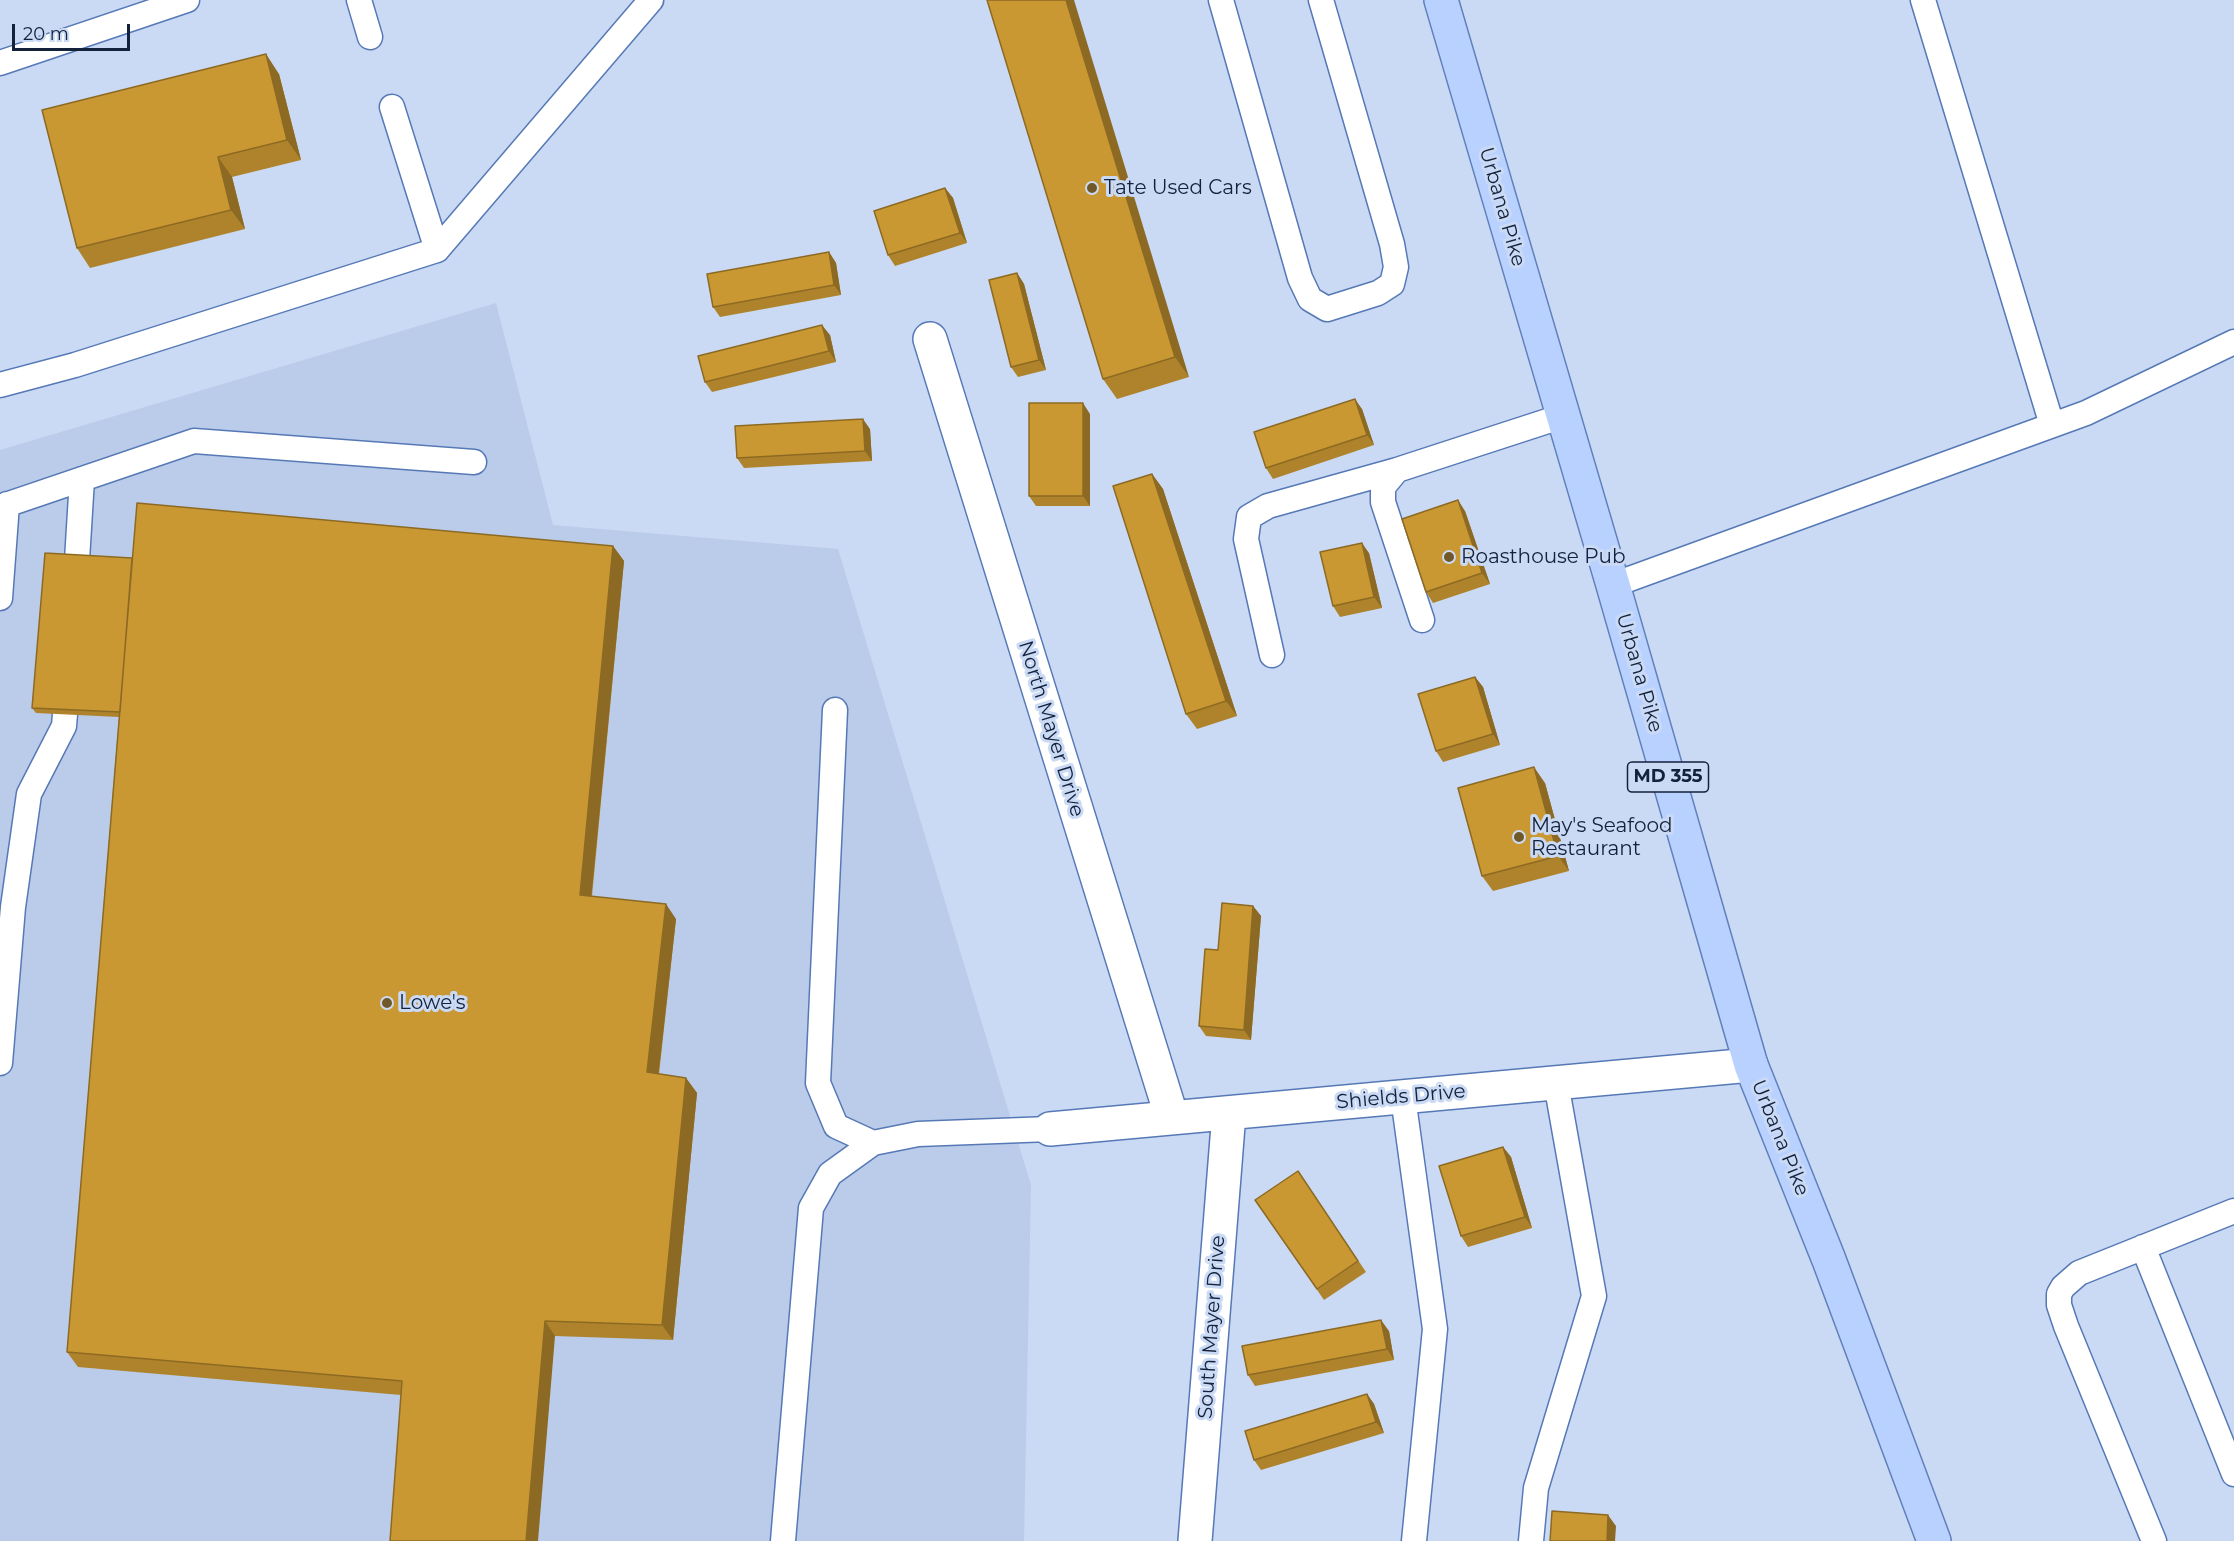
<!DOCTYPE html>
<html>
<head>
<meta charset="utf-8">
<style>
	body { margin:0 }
	#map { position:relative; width:2234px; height:1541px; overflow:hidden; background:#cadaf5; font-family:Montserrat,sans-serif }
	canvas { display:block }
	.scale { position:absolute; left:12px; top:24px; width:118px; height:27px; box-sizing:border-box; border:3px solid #13213b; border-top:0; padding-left:8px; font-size:18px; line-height:21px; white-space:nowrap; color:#13213b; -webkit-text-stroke:4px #cadaf5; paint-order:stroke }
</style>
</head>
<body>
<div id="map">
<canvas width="2234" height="1541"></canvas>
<div class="scale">20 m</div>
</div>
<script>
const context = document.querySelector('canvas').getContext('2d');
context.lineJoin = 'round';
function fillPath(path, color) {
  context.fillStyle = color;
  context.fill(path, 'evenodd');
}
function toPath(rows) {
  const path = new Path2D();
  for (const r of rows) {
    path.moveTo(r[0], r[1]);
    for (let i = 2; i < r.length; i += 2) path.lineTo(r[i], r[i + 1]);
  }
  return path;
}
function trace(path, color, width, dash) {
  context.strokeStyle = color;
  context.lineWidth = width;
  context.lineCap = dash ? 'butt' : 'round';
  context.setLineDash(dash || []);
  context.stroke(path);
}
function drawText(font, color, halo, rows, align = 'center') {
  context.font = font + ' Montserrat,sans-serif';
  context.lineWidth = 6;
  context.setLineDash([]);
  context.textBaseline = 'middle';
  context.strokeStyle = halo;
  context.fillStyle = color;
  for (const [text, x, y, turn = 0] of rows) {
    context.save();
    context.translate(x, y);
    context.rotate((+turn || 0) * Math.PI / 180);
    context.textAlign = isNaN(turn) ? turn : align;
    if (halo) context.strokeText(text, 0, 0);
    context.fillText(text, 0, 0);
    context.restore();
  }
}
fillPath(toPath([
	[496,303,553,525,838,549,1031,1185,1024,1541,0,1541,0,450]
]), '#bacce9');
const lane = toPath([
	[359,0,370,37],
	[1221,0,1300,278,1310,299,1327,309,1378,293,1392,284,1396,267,1392,244,1321,0],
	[1923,0,2052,425],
	[0,63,187,0],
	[392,107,437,250],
	[0,385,75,365,437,250,651,0],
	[0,507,194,441,474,462],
	[77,560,82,479],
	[1613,585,2086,413,2234,342],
	[0,598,7,504],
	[1422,620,1383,502,1383,487,1397,470,1563,416],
	[1272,655,1246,539,1249,517,1268,506,1397,470],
	[835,710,818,1083,836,1126,873,1143],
	[0,1063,13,907,29,794,64,726,65,714],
	[1403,1097,1435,1329,1414,1541],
	[2143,1247,2234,1474],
	[783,1541,811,1208,830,1174,873,1143,918,1134,1050,1129],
	[1531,1541,1536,1488,1594,1296,1556,1083],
	[2154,1541,2066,1326,2059,1305,2059,1294,2063,1287,2079,1273,2234,1211]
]);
const street = toPath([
	[930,339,1172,1118],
	[1050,1129,1751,1065],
	[1195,1541,1229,1113]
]);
const primary = toPath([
	[1441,0,1613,585,1751,1065,1829,1260,1934,1541]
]);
trace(lane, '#5679b6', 27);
trace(street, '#5679b6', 36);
trace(primary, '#5f80ba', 36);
trace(lane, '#fff', 24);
trace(street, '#fff', 33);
trace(primary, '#b8d1ff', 33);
fillPath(toPath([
	[987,0,1189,377,1117,399,1103,379],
	[279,74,301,160,232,177,245,229,90,268,77,248],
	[945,188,953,198,967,243,895,266,888,255],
	[829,252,836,263,841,295,720,317,713,307],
	[1017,273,1024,284,1046,370,1018,377,1011,367],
	[830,335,836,362,712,392,705,382],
	[1362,409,1374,445,1273,479,1266,468],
	[1090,414,1090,506,1036,506,1029,496],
	[870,429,872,461,744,468,737,458],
	[1152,474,1163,489,1237,716,1197,729,1186,714],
	[1465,511,1490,584,1433,603,1426,592],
	[613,546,624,561,592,896,676,919,659,1074,686,1078,697,1093,673,1340,555,1336,401,1395,78,1367,67,1352,119,717,36,713,32,708,132,558],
	[1369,553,1382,608,1340,617,1333,606],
	[1475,677,1483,687,1500,745,1443,762,1436,751],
	[1545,783,1569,871,1493,891,1482,876],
	[1253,906,1261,916,1251,1040,1206,1036,1199,1026,1218,950],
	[1503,1147,1511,1157,1532,1228,1468,1247,1461,1236],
	[1298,1171,1366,1272,1324,1300,1255,1200],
	[1389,1331,1394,1360,1255,1386,1248,1375],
	[1367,1394,1374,1404,1384,1433,1261,1470,1254,1460]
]), '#ae832b');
fillPath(toPath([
	[1066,0,1074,0,1189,377,1175,357],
	[266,54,279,74,301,160,287,140],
	[218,157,232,177,245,229,231,210],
	[945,188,953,198,967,243,960,233],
	[829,252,836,263,841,295,834,285],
	[1017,273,1024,284,1046,370,1039,360],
	[822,325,830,335,836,362,829,351],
	[1355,399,1362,409,1374,445,1367,435],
	[1083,403,1090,414,1090,506,1083,496],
	[863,419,870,429,872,461,865,451],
	[1152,474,1163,489,1237,716,1226,701],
	[1458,500,1465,511,1490,584,1482,573],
	[1362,543,1369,553,1382,608,1374,597],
	[613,546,624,561,590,910,580,895],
	[1475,677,1483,687,1500,745,1493,734],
	[1534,767,1545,783,1569,871,1558,856],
	[666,904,676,919,657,1087,647,1072],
	[1253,906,1261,916,1251,1040,1244,1030],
	[686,1078,697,1093,673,1340,662,1325],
	[1503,1147,1511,1157,1532,1228,1525,1217],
	[1381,1320,1389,1331,1394,1360,1387,1349],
	[545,1321,555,1336,538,1541,526,1541],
	[1367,1394,1374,1404,1384,1433,1376,1422],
	[1608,1515,1616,1526,1615,1541,1607,1541]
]), '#8d6a23');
const building = toPath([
	[987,0,1066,0,1175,357,1103,379,987,0],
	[266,54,287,140,218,157,231,210,77,248,42,110,266,54],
	[945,188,960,233,888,255,874,211,945,188],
	[829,252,834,285,713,307,707,274,829,252],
	[1017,273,1039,360,1011,367,989,280,1017,273],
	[822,325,829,351,705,382,698,356,822,325],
	[1355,399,1367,435,1266,468,1254,432,1355,399],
	[1029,403,1083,403,1083,496,1029,496,1029,403],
	[863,419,865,451,737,458,735,426,863,419],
	[1152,474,1226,701,1186,714,1113,486,1152,474],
	[1458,500,1482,573,1426,592,1402,519,1458,500],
	[137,503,613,546,580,895,666,904,647,1072,686,1078,662,1325,545,1321,526,1541,390,1541,402,1381,67,1352,137,503],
	[1362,543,1374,597,1333,606,1320,552,1362,543],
	[45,553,132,558,120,712,32,708,45,553],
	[1475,677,1493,734,1436,751,1418,694,1475,677],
	[1534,767,1558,856,1482,876,1458,788,1534,767],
	[1222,903,1253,906,1244,1030,1199,1026,1205,949,1218,950,1222,903],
	[1503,1147,1525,1217,1461,1236,1439,1166,1503,1147],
	[1298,1171,1358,1261,1317,1289,1255,1200,1298,1171],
	[1381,1320,1387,1349,1248,1375,1242,1346,1381,1320],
	[1367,1394,1376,1422,1254,1460,1245,1431,1367,1394],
	[1552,1511,1608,1515,1607,1541,1550,1541,1552,1511]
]);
fillPath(building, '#ca9832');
trace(building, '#8d6a23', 1.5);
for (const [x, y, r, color] of [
	[1092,188,6,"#715829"],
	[1449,557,6,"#715829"],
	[1519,837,6,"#715829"],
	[387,1003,6,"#715829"]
]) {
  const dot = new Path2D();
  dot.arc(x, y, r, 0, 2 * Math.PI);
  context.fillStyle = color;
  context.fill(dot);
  trace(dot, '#cadaf5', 2);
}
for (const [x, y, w] of [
	[1668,777,81]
]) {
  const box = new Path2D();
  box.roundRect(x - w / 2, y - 15, w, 30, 4.5);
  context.fillStyle = '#cadaf5';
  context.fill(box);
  trace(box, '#13213b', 1.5);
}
drawText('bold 18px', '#13213b', null, [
	["MD 355",1668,777]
]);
drawText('20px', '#13213b', '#cadaf5', [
	["Tate Used Cars",1104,188],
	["Roasthouse Pub",1461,557],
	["May's Seafood",1531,826],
	["Restaurant",1531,849],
	["Lowe's",399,1003]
], 'left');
drawText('20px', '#13213b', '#cadaf5', [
	["Urbana Pike",1502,207,74],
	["Urbana Pike",1639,673,74],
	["North Mayer Drive",1051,729,73],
	["Shields Drive",1401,1097,-5],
	["Urbana Pike",1780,1138,68],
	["South Mayer Drive",1212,1327,-86]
]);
</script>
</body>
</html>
